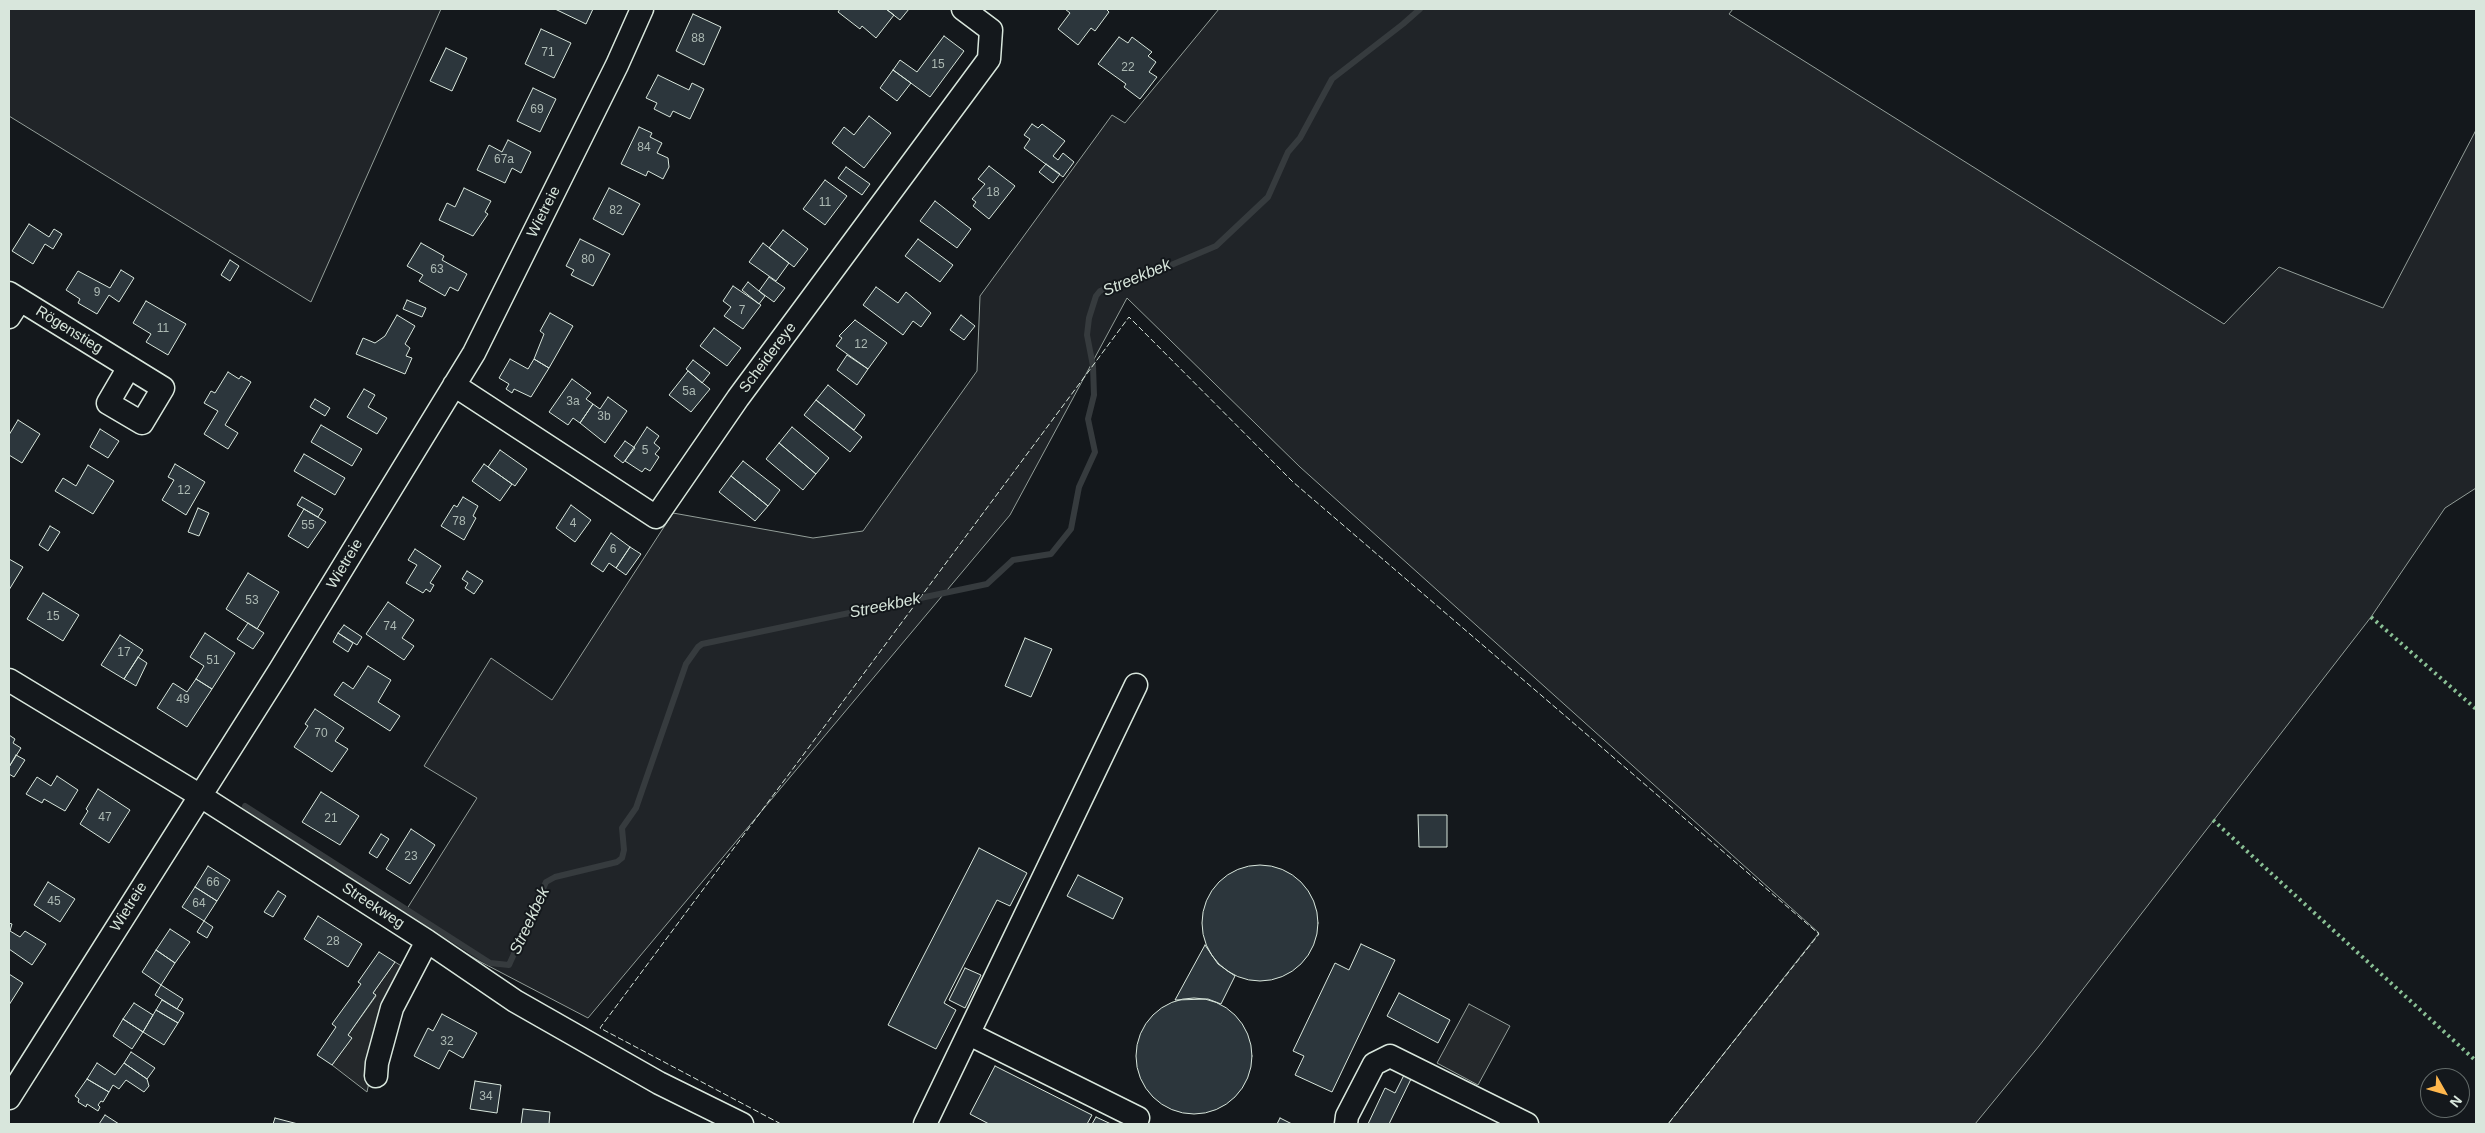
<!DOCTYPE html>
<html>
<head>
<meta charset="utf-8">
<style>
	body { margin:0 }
	#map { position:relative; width:2485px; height:1133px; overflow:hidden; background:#14181c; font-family:Helvetica,sans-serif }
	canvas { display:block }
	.frame { position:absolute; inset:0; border:10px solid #d8e6dc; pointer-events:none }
	.north { position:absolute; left:2420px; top:1068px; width:50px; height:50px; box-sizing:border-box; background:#14181c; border:1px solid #626a69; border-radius:50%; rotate:128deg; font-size:14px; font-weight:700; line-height:20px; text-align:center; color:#d8e6dc }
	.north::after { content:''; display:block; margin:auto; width:18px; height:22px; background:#ffb74d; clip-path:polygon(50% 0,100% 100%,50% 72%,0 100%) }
</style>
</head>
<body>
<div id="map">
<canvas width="2485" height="1133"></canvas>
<div class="frame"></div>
<div class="north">N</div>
</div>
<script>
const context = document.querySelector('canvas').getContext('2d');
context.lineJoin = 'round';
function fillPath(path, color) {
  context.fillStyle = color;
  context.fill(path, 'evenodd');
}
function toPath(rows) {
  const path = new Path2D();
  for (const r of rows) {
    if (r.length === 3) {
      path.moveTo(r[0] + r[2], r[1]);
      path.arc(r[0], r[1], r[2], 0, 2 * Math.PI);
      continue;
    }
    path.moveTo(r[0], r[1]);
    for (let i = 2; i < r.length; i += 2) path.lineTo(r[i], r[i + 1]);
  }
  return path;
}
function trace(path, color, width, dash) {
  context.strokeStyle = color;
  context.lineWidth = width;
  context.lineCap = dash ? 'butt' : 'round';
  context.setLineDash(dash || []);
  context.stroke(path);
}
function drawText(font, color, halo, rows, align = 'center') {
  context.font = font + ' Helvetica,sans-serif';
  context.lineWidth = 4;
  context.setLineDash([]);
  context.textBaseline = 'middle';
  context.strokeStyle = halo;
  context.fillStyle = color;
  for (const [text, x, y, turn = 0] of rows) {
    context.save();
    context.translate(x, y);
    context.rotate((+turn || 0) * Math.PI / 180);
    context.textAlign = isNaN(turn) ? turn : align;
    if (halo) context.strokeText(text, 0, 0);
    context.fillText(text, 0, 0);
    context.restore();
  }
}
const green = toPath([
	[9,9,441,9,311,302,9,116,9,9],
	[1219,9,1733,9,1729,14,2224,324,2279,267,2383,308,2476,130,2476,488,2445,508,2371,617,2039,1046,1975,1124,1668,1124,1819,933,1300,467,1127,298,1010,515,588,1018,479,961,403,915,477,798,424,766,491,658,552,700,673,513,813,538,863,531,977,371,980,296,1112,115,1125,123,1219,9]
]);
fillPath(green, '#202428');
trace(green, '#939e99', 1);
const parking = toPath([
	[395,962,408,970,377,1044,367,1092,332,1065,351,1038,348,1035,376,996,373,993,395,962],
	[1469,1004,1510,1026,1478,1085,1437,1063,1469,1004]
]);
fillPath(parking, '#24282b');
trace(parking, '#939e99', 1);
trace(toPath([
	[245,806,490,963,509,965,546,882,555,877,617,862,622,858,624,850,622,828,636,808,686,664,698,647,702,644,987,584,1013,560,1051,554,1071,529,1079,487,1095,452,1088,419,1094,395,1093,366,1087,335,1089,318,1096,296,1100,291,1157,271,1216,246,1268,197,1288,152,1300,138,1332,79,1403,24,1420,9]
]), '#363b3e', 6);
const building = toPath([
	[555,9,593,9,586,24,555,9],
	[840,9,886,9,894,15,876,38,862,26,860,29,838,12,840,9],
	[886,9,909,9,900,20,886,9],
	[1065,9,1106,9,1109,12,1095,31,1091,28,1078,45,1058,29,1070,13,1065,9],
	[693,14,721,27,704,65,676,51,693,14],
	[541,29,571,43,554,78,525,64,541,29],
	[944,36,964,51,930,97,893,70,900,60,917,72,944,36],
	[1119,37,1128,43,1132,37,1152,52,1148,56,1156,62,1149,72,1157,77,1140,99,1124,87,1126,84,1098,64,1119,37],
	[446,48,467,58,452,91,430,81,446,48],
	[893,70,911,83,897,101,880,88,893,70],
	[658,75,689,90,692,83,704,89,690,119,673,111,670,117,654,109,657,103,646,98,658,75],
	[533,88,556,99,540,132,517,121,533,88],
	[869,116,891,133,864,168,832,143,844,127,854,135,869,116],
	[1032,124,1038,128,1042,124,1065,141,1053,156,1058,160,1063,153,1074,162,1063,177,1024,148,1030,139,1024,135,1032,124],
	[639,127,652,133,650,137,662,143,657,153,668,158,669,167,663,179,648,171,646,176,621,164,639,127],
	[508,140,531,152,521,173,512,168,505,183,477,170,489,145,502,152,508,140],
	[1046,164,1060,174,1053,183,1039,172,1046,164],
	[989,166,1015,186,989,219,973,206,976,202,972,199,985,184,978,179,989,166],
	[846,167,870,184,862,195,838,178,846,167],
	[825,180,847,196,825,225,803,209,825,180],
	[464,188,491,201,485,212,488,214,473,236,439,220,447,203,455,207,464,188],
	[609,188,640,204,623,235,593,219,609,188],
	[935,201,971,229,957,248,920,221,935,201],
	[29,224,49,237,54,229,62,234,53,249,45,244,33,264,12,251,29,224],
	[783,230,808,249,794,267,769,248,783,230],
	[580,239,610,254,593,286,571,275,574,270,566,266,580,239],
	[918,239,953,265,940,282,905,256,918,239],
	[421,243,444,256,442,260,467,274,458,291,450,287,445,296,419,281,423,275,407,266,421,243],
	[763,243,789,263,776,281,749,262,763,243],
	[230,260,239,266,230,281,221,275,230,260],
	[121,270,134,278,119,302,109,295,97,314,78,303,80,299,66,290,78,271,110,288,121,270],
	[769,277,785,288,774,302,759,291,769,277],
	[748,282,765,296,759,304,742,290,748,282],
	[733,286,761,305,743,329,724,316,731,307,723,301,733,286],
	[876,287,898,303,906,292,931,313,921,327,913,321,903,335,863,305,876,287],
	[407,300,426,308,422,317,403,309,407,300],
	[146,301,186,324,168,355,146,342,151,334,133,323,146,301],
	[550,313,573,326,549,368,534,359,544,334,540,331,550,313],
	[397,315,415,326,405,344,410,348,406,356,412,358,405,374,356,354,363,338,375,343,385,336,397,315],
	[961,315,975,326,964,340,950,330,961,315],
	[855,320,887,343,868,369,836,346,842,338,839,336,855,320],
	[714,328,741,348,727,366,700,346,714,328],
	[847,355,868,369,857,385,837,370,847,355],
	[510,359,528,369,534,359,549,368,531,397,514,389,512,393,506,389,509,384,499,378,510,359],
	[693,360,710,373,702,383,686,369,693,360],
	[688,371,710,389,691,412,669,395,688,371],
	[228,372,239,379,241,376,251,382,225,425,238,433,228,449,204,434,218,411,204,403,211,391,215,393,228,372],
	[572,379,591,393,586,399,593,404,580,423,573,418,568,425,549,412,572,379],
	[828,385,865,415,854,430,816,400,828,385],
	[364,389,375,395,368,407,387,418,377,434,347,417,364,389],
	[608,397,627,411,605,443,580,423,593,404,600,409,608,397],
	[315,399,330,408,325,416,310,407,315,399],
	[816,400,862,437,850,452,804,415,816,400],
	[18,420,40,434,22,463,9,455,9,435,18,420],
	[321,425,362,449,352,466,311,442,321,425],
	[647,427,659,436,654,443,660,448,655,454,659,457,650,471,645,468,642,472,625,461,647,427],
	[792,427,829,458,816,474,779,443,792,427],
	[100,429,119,441,108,458,90,447,100,429],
	[625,441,635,448,623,463,614,456,625,441],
	[779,443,816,474,803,490,766,459,779,443],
	[500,450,527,469,515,486,488,467,500,450],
	[304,454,345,478,335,495,294,471,304,454],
	[743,461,780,490,768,506,731,476,743,461],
	[175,464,205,482,186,515,162,500,174,480,168,477,175,464],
	[484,464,512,484,500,501,472,481,484,464],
	[88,465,114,481,93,514,55,491,63,478,76,486,88,465],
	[731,476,768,506,755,521,719,492,731,476],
	[302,497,323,509,318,517,297,505,302,497],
	[463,497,478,506,473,516,476,518,464,540,441,526,454,505,457,507,463,497],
	[571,505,591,520,575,542,556,528,571,505],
	[198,508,209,513,199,536,188,532,198,508],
	[304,509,326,522,308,548,288,536,304,509],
	[50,526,60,532,48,551,39,545,50,526],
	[611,533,630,547,616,568,609,563,603,572,591,564,611,533],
	[630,547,641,554,626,575,616,568,630,547],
	[415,549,441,566,430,583,434,585,430,592,426,589,423,593,406,583,417,565,408,560,415,549],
	[9,559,23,567,9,590,9,559],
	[467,571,483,581,474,594,465,588,468,583,462,579,467,571],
	[248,573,279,592,257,629,226,609,248,573],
	[43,593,79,615,63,641,27,619,43,593],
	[388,602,414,620,402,638,414,646,404,660,366,634,388,602],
	[248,623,264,633,253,649,237,639,248,623],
	[344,625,362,637,357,645,338,633,344,625],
	[205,633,235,653,212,689,196,679,204,666,190,657,205,633],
	[338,633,353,643,348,652,333,642,338,633],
	[120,635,143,650,124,679,101,665,120,635],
	[1025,638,1052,649,1031,697,1005,686,1025,638],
	[138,657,147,663,136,686,124,679,138,657],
	[368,666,391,680,378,702,400,716,390,731,334,695,343,682,353,689,368,666],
	[196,679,212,689,187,727,157,708,173,683,187,692,196,679],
	[315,709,344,728,335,741,348,749,332,772,294,747,308,726,305,724,315,709],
	[9,735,15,739,13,743,21,748,9,767,9,735],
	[16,755,25,760,14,777,9,774,9,767,16,755],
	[57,776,78,790,65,811,44,799,42,803,26,794,37,777,51,786,57,776],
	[98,789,130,810,109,843,80,824,88,811,86,809,98,789],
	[321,792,359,816,340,845,302,822,321,792],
	[1418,815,1447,815,1447,847,1419,847,1418,815],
	[411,829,435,845,410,884,386,869,411,829],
	[381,834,389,839,377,858,369,853,381,834],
	[979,848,1027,873,1010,906,997,900,944,1003,956,1010,936,1049,888,1025,979,848],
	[1260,923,58],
	[208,866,230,880,217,901,195,887,208,866],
	[1078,875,1123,898,1113,919,1067,896,1078,875],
	[48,882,75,899,60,922,34,905,48,882],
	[195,887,217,901,204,921,182,907,195,887],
	[278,891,286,896,273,917,264,912,278,891],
	[318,916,362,944,348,967,304,939,318,916],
	[204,921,213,927,207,938,197,932,204,921],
	[9,923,12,924,10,931,20,937,25,931,46,944,32,965,9,949,9,923],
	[170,929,190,942,175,963,156,950,170,929],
	[1361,944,1395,960,1332,1092,1295,1075,1304,1056,1293,1051,1335,963,1349,970,1361,944],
	[1205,945,1218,964,1235,976,1221,1004,1208,999,1175,1000,1205,945],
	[156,950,175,963,161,985,142,972,156,950],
	[379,952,395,962,373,993,376,995,348,1035,352,1038,332,1065,317,1055,336,1027,332,1024,361,984,358,982,379,952],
	[965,968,981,975,965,1008,949,1000,965,968],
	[9,974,23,983,9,1005,9,974],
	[161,985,183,999,177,1009,155,995,161,985],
	[1399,993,1450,1020,1438,1043,1387,1016,1399,993],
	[1194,1056,58],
	[162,1000,184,1013,178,1023,156,1010,162,1000],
	[134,1003,153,1015,143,1032,123,1019,134,1003],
	[156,1010,178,1023,164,1045,143,1032,156,1010],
	[442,1014,477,1033,463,1058,449,1050,439,1069,414,1056,428,1028,433,1031,442,1014],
	[123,1019,143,1032,132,1049,113,1036,123,1019],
	[131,1052,155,1068,147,1079,124,1063,131,1052],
	[97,1063,115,1075,124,1063,147,1079,149,1086,144,1092,126,1080,119,1089,113,1085,109,1092,87,1079,97,1063],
	[995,1066,1092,1115,1087,1124,989,1124,970,1114,995,1066],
	[1405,1073,1412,1077,1389,1124,1368,1124,1385,1088,1395,1093,1405,1073],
	[87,1079,109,1092,103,1102,101,1101,98,1105,100,1107,98,1111,87,1104,86,1107,78,1102,79,1099,75,1096,87,1079],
	[475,1081,501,1085,497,1113,470,1109,475,1081],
	[523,1109,550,1112,549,1124,521,1124,523,1109],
	[105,1115,119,1124,99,1124,105,1115],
	[1096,1117,1111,1124,1092,1124,1096,1117],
	[275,1118,298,1124,273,1124,275,1118],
	[1280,1118,1292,1124,1277,1124,1280,1118]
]);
fillPath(building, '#2c363c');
trace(building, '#d8e6dc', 1);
const minor = toPath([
	[9,293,163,388,142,423,108,403,129,367],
	[9,317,20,300],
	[454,385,656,517,738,398,989,59,991,30,963,9],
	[9,680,199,795,427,941,515,1001,659,1083,742,1124],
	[969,1034,1138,1118],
	[376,1076,377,1063,392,1008,427,941],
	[9,1098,280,670,474,353,617,65,642,9],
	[925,1124,1136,685],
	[1346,1124,1347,1116,1374,1064,1390,1056,1527,1124]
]);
trace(minor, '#d8e6dc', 25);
trace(minor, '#14181c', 22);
trace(toPath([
	[2371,617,2476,709],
	[2213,820,2476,1061]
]), '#8ac095', 4, [2.5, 4]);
trace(toPath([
	[781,1124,600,1028,1129,317,1293,482,1819,934,1668,1124]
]), '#d8e6dc', 1, [6, 2.5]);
drawText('12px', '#adbab4', null, [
	["88",698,39],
	["71",548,53],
	["15",938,65],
	["22",1128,68],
	["69",537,110],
	["84",644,148],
	["67a",504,160],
	["18",993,193],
	["11",825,203],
	["82",616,211],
	["80",588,260],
	["63",437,270],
	["9",97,293],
	["7",742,311],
	["11",163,329],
	["12",861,345],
	["5a",689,392],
	["3a",573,402],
	["3b",604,417],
	["5",645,451],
	["12",184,491],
	["78",459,522],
	["4",573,524],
	["55",308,526],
	["6",613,550],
	["53",252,601],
	["15",53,617],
	["74",390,627],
	["17",124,653],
	["51",213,661],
	["49",183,700],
	["70",321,734],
	["47",105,818],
	["21",331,819],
	["23",411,857],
	["66",213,883],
	["45",54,902],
	["64",199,904],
	["28",333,942],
	["32",447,1042],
	["34",486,1097]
]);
drawText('15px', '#d8e6dc', '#14181c', [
	["Wietreie",544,212,-63],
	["Rögenstieg",69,330,32],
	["Scheidereye",768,358,-53],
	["Wietreie",345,564,-59],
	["Streekweg",373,906,33],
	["Wietreie",129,907,-58]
]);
drawText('italic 16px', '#d8e6dc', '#14181c', [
	["Streekbek",1137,278,-23],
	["Streekbek",885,606,-12],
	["Streekbek",530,921,-65]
]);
</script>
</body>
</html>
